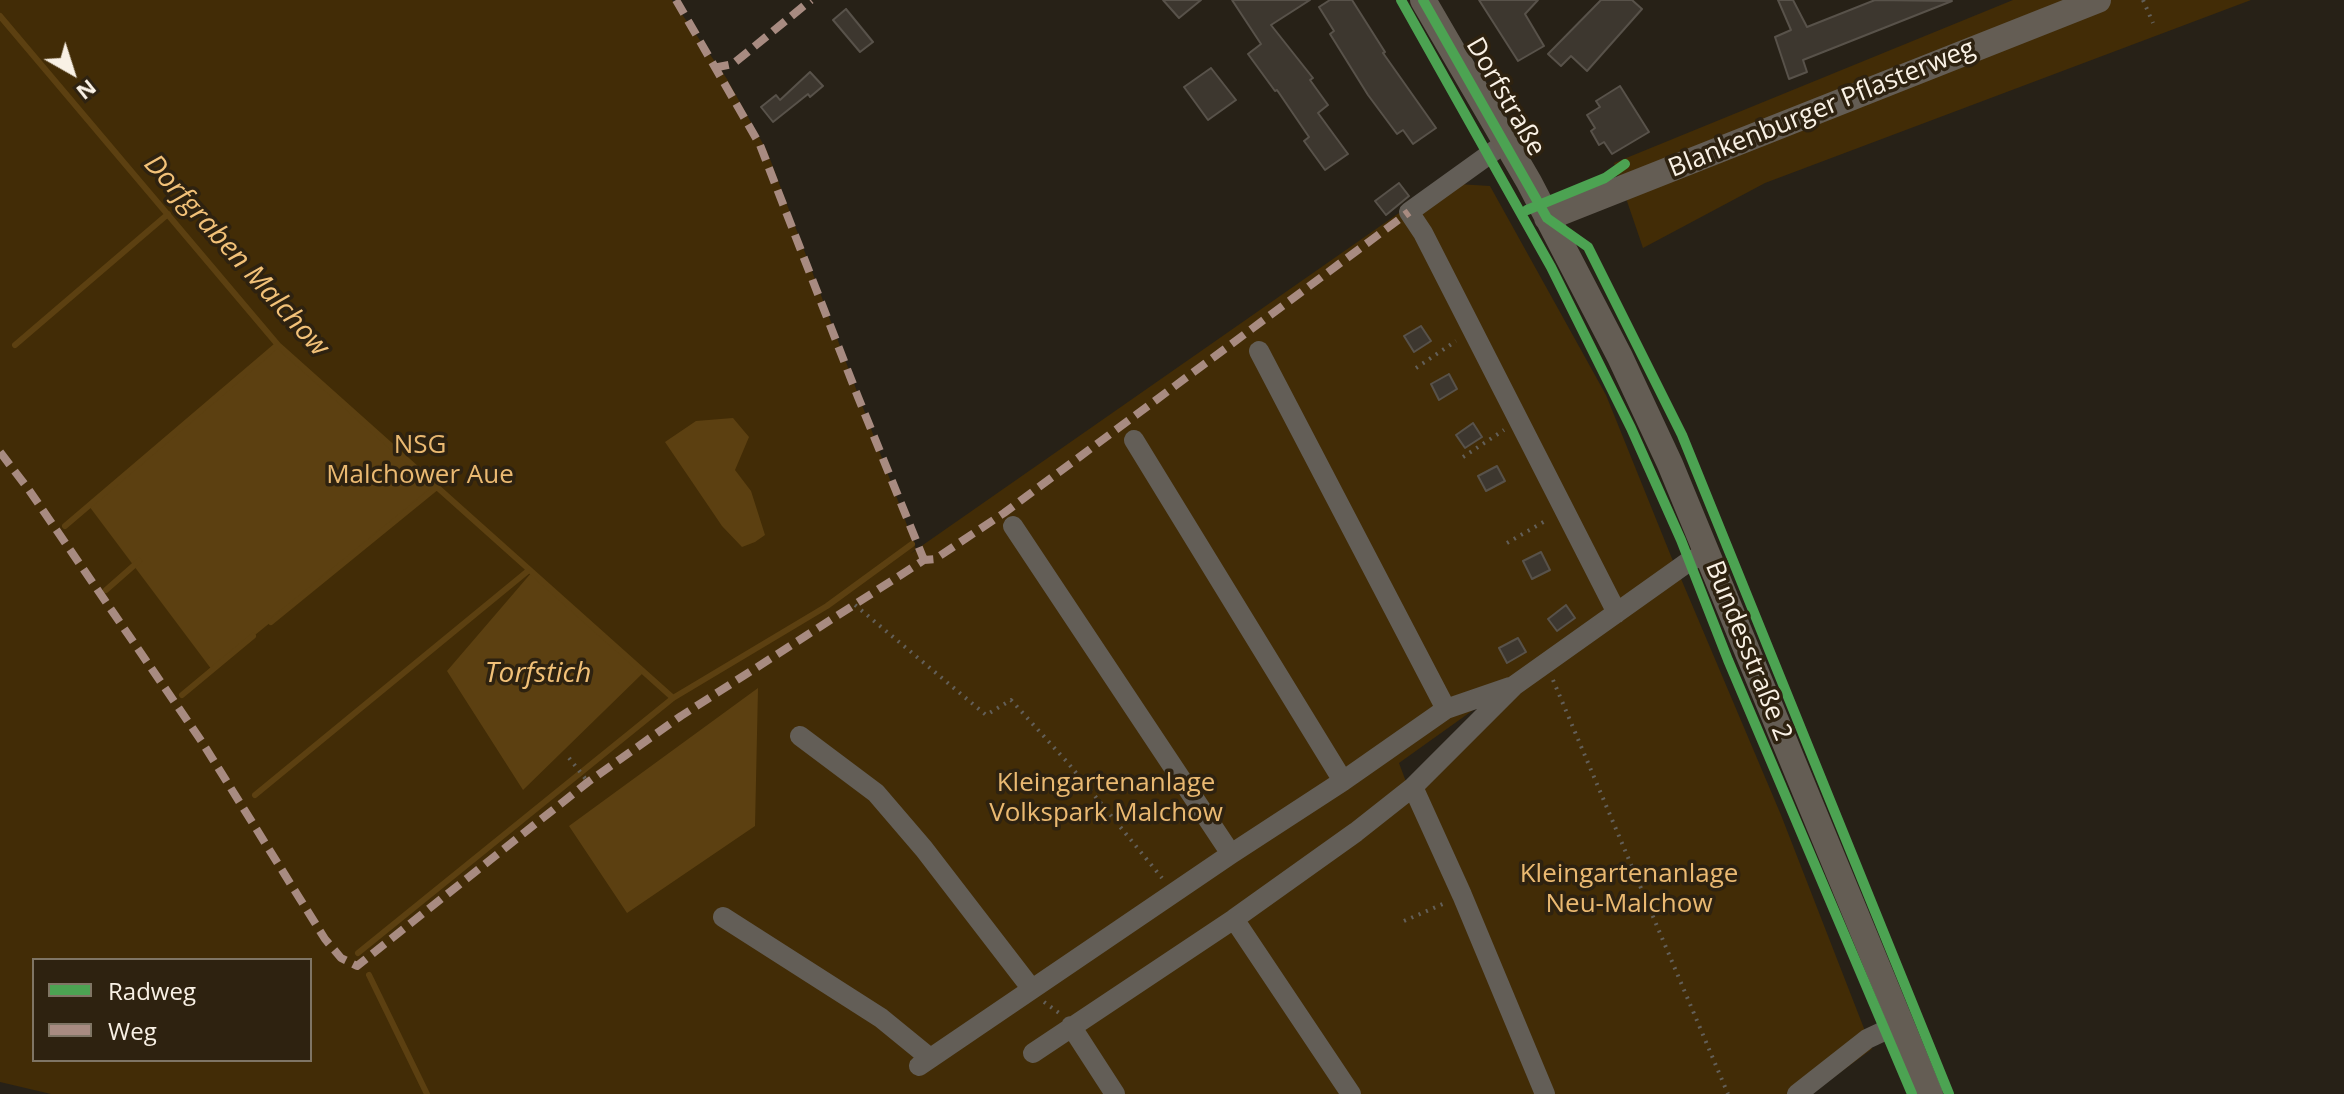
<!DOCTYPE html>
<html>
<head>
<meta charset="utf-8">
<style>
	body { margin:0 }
	#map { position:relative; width:2344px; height:1094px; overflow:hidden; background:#272117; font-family:"Open Sans",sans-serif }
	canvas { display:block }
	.legend { position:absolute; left:32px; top:958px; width:280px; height:104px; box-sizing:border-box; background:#2e2210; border:2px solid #7f7565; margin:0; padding:10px 14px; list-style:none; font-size:24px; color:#f9f1e5 }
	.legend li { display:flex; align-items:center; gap:16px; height:40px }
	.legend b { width:40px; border:2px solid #7f7565 }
	.north { position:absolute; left:32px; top:32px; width:80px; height:80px; -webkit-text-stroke:6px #2e2210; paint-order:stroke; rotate:141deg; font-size:22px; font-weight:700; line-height:32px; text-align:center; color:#f9f1e5 }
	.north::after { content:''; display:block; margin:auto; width:28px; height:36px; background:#f9f1e5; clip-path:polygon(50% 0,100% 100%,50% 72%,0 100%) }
</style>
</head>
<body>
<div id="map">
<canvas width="2344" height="1094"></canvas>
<ul class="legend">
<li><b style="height:10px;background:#4ca352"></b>Radweg</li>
<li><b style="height:10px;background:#a88b81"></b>Weg</li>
</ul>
<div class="north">N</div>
</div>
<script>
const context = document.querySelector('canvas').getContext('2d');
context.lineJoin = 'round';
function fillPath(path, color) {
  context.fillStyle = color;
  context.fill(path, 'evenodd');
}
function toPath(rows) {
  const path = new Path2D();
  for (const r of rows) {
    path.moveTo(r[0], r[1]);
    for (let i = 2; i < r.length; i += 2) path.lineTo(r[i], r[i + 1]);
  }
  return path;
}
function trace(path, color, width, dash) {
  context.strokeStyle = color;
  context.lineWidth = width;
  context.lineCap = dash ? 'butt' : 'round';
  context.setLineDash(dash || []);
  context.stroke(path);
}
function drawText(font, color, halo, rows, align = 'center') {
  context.font = font + ' "Open Sans",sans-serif';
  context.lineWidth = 7;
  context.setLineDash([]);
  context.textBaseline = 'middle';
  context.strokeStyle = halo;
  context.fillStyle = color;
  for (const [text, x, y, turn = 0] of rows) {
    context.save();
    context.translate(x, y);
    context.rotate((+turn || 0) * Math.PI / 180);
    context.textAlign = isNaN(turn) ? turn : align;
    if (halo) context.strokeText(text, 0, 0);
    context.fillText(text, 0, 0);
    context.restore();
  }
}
fillPath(toPath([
	[0,0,672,0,727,79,767,151,916,549,910,554,1442,183,1490,186,1606,395,1675,566,1399,763,1412,798,1514,694,1679,574,1781,815,1872,1049,1811,1094,51,1094,0,1082],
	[34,960,310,960,310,1060,34,1060],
	[2013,0,2251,0,1765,183,1643,248,1614,163]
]), '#422c06');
fillPath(toPath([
	[278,345,438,486,212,670,89,506],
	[733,418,749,437,735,470,751,491,765,535,755,542,742,547,722,526,665,442,696,421],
	[532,572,644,672,523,790,447,671],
	[758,688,755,826,627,913,569,826]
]), '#5c4011');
trace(toPath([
	[0,16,278,345,673,698],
	[15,345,168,214],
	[65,526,275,347],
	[106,590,139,561],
	[271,622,438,486],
	[182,695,253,636],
	[255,795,529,570],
	[358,953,673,698,827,606,912,544],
	[369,975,427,1094]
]), '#5c4011', 6);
const building = toPath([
	[1163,0,1201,0,1179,18,1163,0],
	[1232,0,1310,0,1271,25,1313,78,1310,80,1328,105,1318,113,1348,154,1325,170,1304,141,1309,137,1277,90,1275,91,1248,54,1261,44,1232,0],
	[1330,0,1352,0,1385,52,1383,53,1436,128,1413,144,1403,130,1397,134,1368,95,1330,34,1334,31,1319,7,1330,0],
	[1479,0,1538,0,1525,14,1544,46,1518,61,1479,0],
	[1601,0,1632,0,1642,9,1587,71,1571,56,1561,66,1548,54,1601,0],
	[1778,0,1793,0,1807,27,1875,0,1952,1,1803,60,1807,72,1789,79,1775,37,1791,30,1778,0],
	[846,9,873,42,860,52,833,20,846,9],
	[1211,68,1236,100,1208,120,1184,87,1211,68],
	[810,72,823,86,810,97,808,94,773,122,761,107,776,95,780,100,810,72],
	[1620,86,1649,132,1612,154,1604,142,1599,145,1591,131,1595,128,1587,115,1600,107,1596,101,1620,86],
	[1399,183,1409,196,1386,215,1375,201,1399,183],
	[1421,326,1431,341,1414,352,1404,336,1421,326],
	[1449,374,1457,389,1439,400,1431,384,1449,374],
	[1473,423,1482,437,1465,448,1456,435,1473,423],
	[1497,466,1505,481,1486,491,1478,476,1497,466],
	[1541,552,1550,570,1532,579,1523,561,1541,552],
	[1566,605,1575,618,1557,631,1548,619,1566,605],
	[1518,638,1526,652,1507,663,1499,648,1518,638]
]);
fillPath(building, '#3d372f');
trace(building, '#58524a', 2);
trace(toPath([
	[2143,0,2153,23],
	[1416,368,1456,341],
	[1463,457,1504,430],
	[1507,543,1547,520],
	[855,605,986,715,1011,700,1068,763,1162,878],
	[1553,680,1728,1094],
	[569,758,588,782],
	[1404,921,1445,903],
	[1044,1002,1059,1013]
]), '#635f58', 4, [2, 6]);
trace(toPath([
	[1505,143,1409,212,1423,233,1617,613],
	[1259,351,1446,709],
	[1134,440,1343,781],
	[1013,526,1231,854],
	[800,736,876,793,924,849,1031,988],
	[1413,787,1462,895,1545,1094],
	[723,917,881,1018,930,1058],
	[1234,919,1351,1094],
	[1071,1026,1115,1094],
	[1033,1053,1234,919,1356,832,1413,787,1515,685,1688,562,1707,553],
	[919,1066,1231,854,1343,781,1446,709,1510,687],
	[1797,1094,1867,1039,1901,1023]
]), '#635e57', 20);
trace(toPath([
	[1423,0,1529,182,1620,357,1670,464,1930,1094],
	[1547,218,2098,0]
]), '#645d54', 26);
trace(toPath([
	[676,0,760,145,858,397,924,560],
	[713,68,733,64,811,0],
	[0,452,29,490,202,742,325,939,341,958,357,966,588,782,681,716,924,560,935,559,1004,513,1409,212]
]), '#a88b81', 8, [16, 8]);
trace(toPath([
	[1401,0,1551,267,1631,428,1681,540,1728,660,1912,1094],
	[1423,0,1547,218,1588,247,1682,435,1949,1094],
	[1527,210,1605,178,1625,164]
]), '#4ca352', 10);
drawText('26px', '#f9f1e5', '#2e2210', [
	["Dorfstraße",1505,97,60],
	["Blankenburger Pflasterweg",1822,109,-22],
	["Bundesstraße 2",1748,651,68]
]);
drawText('26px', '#eab971', '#2e2210', [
	["NSG",420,446],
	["Malchower Aue",420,476],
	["Kleingartenanlage",1106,784],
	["Volkspark Malchow",1106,814],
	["Kleingartenanlage",1629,875],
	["Neu-Malchow",1629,905]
]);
drawText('italic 28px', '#f2c178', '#2e2210', [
	["Dorfgraben Malchow",236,256,48],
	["Torfstich",538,674]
]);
</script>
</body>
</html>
